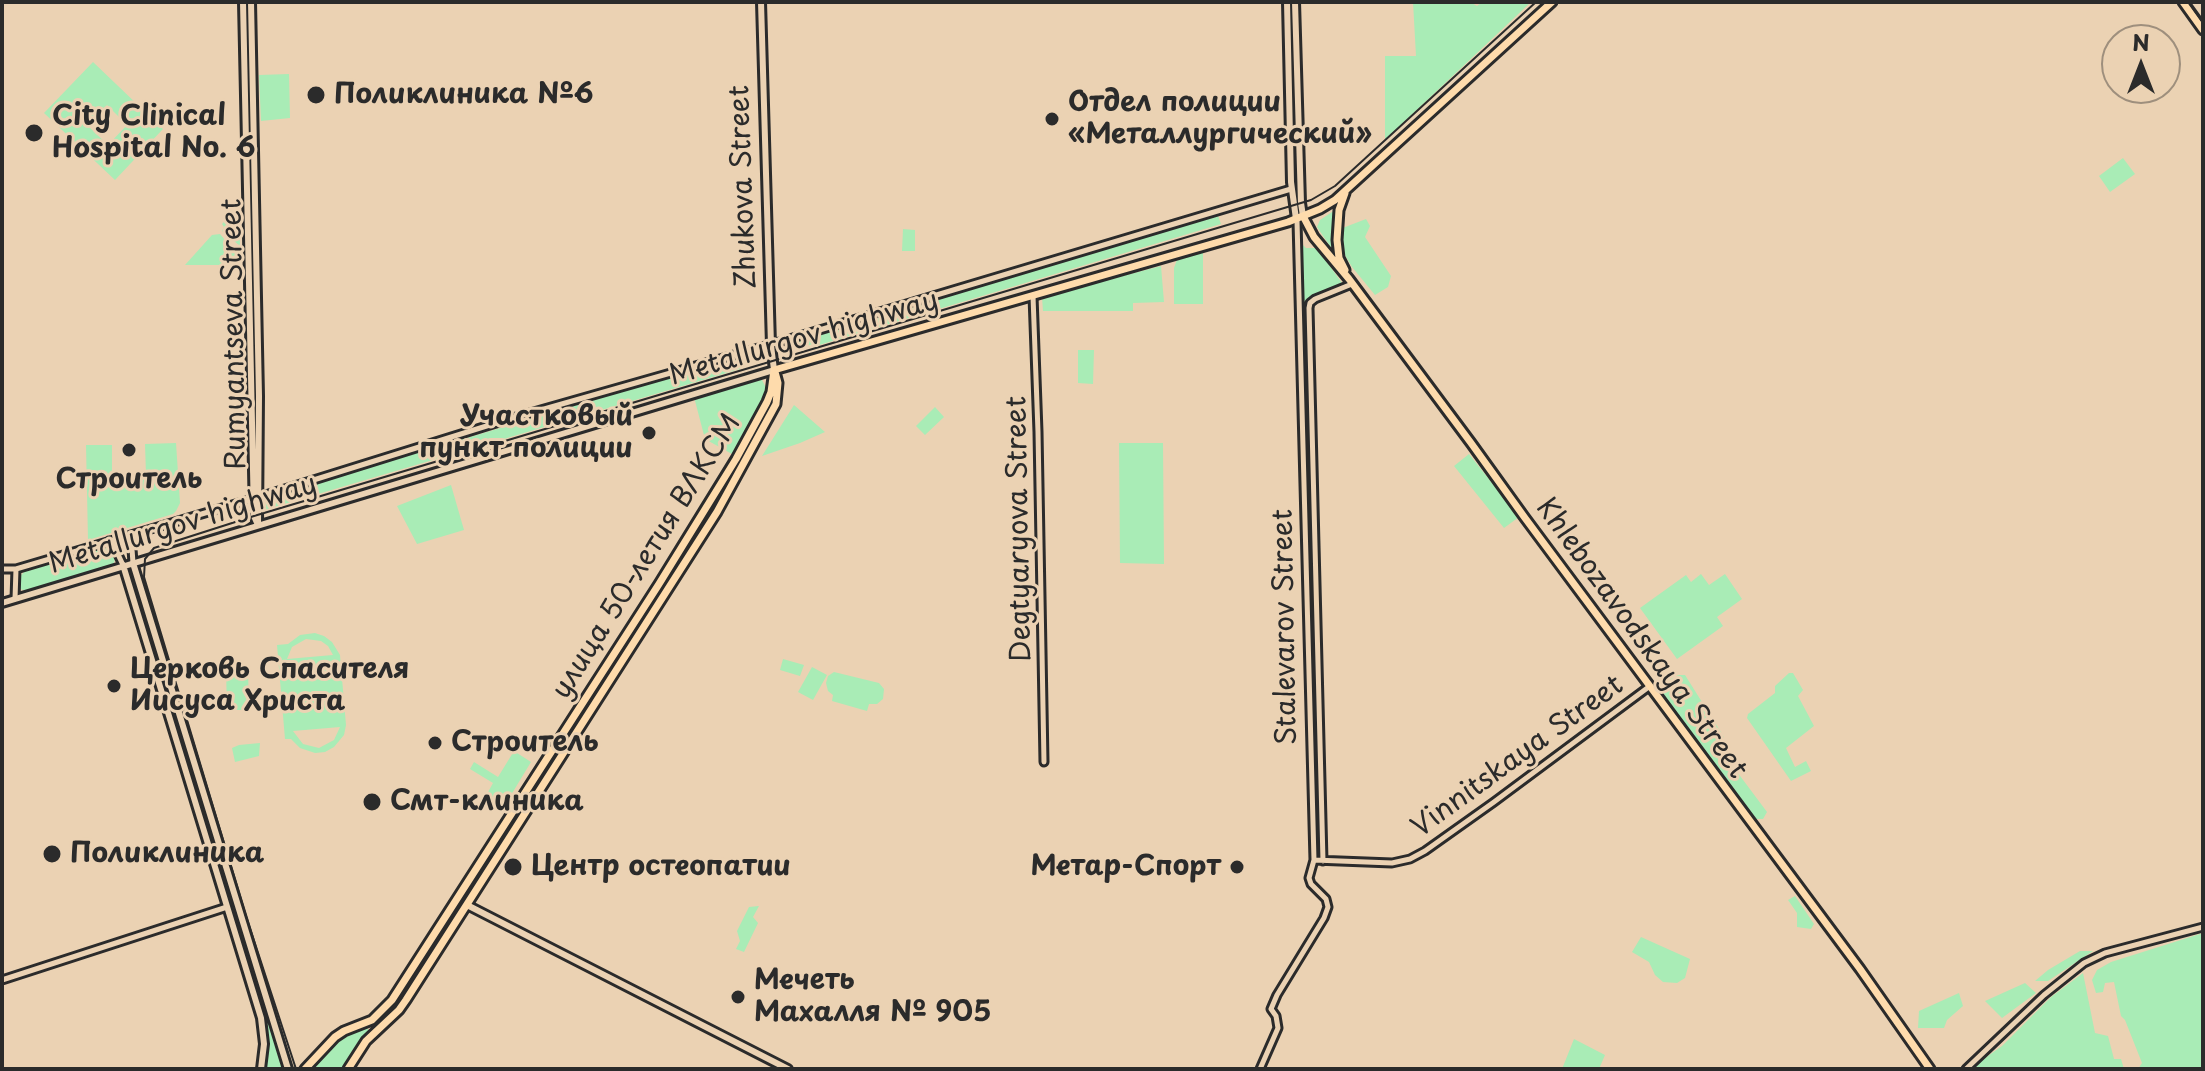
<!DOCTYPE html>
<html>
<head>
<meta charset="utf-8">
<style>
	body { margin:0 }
	#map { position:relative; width:2205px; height:1071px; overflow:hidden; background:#ebd2b3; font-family:"Playpen Sans",sans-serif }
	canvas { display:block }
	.frame { position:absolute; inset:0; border:4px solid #2b2b2b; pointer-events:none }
	.north { position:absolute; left:2101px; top:24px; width:80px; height:80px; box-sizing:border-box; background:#ebd2b3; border:2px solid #9e8f7d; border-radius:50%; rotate:0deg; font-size:22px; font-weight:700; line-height:32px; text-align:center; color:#2b2b2b }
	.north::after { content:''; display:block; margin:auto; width:28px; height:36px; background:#2b2b2b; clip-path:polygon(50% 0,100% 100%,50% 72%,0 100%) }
</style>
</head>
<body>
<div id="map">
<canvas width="2205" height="1071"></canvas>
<div class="frame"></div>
<div class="north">N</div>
</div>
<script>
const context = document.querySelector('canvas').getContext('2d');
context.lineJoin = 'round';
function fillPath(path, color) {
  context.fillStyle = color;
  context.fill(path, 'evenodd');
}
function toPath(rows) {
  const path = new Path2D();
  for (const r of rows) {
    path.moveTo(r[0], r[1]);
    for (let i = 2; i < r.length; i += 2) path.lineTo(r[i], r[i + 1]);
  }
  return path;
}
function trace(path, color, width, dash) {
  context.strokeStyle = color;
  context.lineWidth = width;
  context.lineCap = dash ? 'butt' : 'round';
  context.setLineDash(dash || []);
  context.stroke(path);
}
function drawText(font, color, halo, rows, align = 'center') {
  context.font = font + ' "Playpen Sans",sans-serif';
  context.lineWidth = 6;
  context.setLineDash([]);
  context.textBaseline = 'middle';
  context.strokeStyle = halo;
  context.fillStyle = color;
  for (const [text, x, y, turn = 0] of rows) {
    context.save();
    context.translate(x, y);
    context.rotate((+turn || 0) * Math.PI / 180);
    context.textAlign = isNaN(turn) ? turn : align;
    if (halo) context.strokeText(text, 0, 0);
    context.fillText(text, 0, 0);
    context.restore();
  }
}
fillPath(toPath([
	[1413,2,1470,2,1477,6,1482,2,1531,2,1385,140,1385,56,1416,56],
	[93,62,163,129,115,180,44,113],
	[107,105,127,125,108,145,88,126],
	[289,74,290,118,261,121,259,75],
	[2123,158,2135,174,2110,192,2099,176],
	[239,206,240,246,222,231,224,227,222,224],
	[1335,210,1333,246,1336,255,1317,227,1320,220],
	[1217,213,1221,224,816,346,813,344,792,350,789,341],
	[1366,219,1370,226,1365,237,1391,276,1388,287,1375,295,1352,267,1343,252,1340,242,1340,229],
	[903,229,915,230,915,251,902,251],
	[220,234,240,258,239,263,237,265,185,265,212,235],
	[1301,243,1306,248,1317,248,1342,283,1312,296,1307,300,1307,305,1302,304],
	[1203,251,1203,304,1174,304,1174,268,1178,257],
	[1161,266,1164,302,1133,303,1133,311,1043,311,1042,297],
	[1303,312,1306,312,1309,428,1305,429],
	[1078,350,1094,350,1093,384,1078,383],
	[735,358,740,369,264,510,264,504,269,497],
	[751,379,762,380,766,388,767,394,764,402,732,454,705,439,694,397],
	[774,388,774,403,732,478,666,582,664,582,730,477,773,401],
	[794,405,825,432,800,443,762,456],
	[935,407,944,417,925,435,916,426],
	[1305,436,1309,436,1312,547,1312,555,1307,555],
	[176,443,180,503,176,511,173,514,88,540,86,445,112,445,112,472,124,476,146,474,145,444],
	[1119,443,1163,443,1164,564,1120,563],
	[1469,454,1519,517,1504,528,1454,466],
	[451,485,464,530,417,544,397,506],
	[105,545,110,547,116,557,113,565,27,591,20,589,19,578,27,568],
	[1309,572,1314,572,1315,630,1310,633],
	[1701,574,1709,585,1725,574,1742,599,1717,617,1723,626,1677,659,1640,608,1686,575,1691,582],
	[660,589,559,752,556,750,658,590],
	[315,633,324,636,332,642,340,655,346,725,344,735,334,747,325,752,315,753,300,748,291,739,285,739,277,645,288,644,300,635],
	[306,639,321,641,328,646,333,655,287,659,292,647],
	[340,727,334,740,319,748,303,744,293,731],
	[1310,640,1315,640,1317,721,1311,721],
	[783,659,804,665,800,676,780,670],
	[812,667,827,675,813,700,798,692],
	[226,669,248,669,249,710,227,710],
	[834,672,879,683,884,689,883,699,877,704,869,704,867,711,832,701,833,695,828,691,826,683,828,676],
	[1789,673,1793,673,1803,690,1798,696,1814,726,1786,748,1795,767,1806,761,1811,771,1791,781,1747,718,1748,714,1775,693,1775,686],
	[1679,675,1685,675,1724,737,1717,745,1767,812,1763,819,1755,819,1659,691,1659,683,1666,677,1670,678],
	[1312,734,1316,734,1318,856,1316,855],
	[260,743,259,756,235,762,232,748,239,745],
	[514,751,531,762,505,805,487,794,493,783,470,769,474,762,498,777],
	[548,763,551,764,467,893,467,891],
	[1795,896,1814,924,1811,929,1797,927,1797,913,1788,900],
	[759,906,753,917,758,923,744,952,736,949,740,941,737,931,749,907],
	[452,914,455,916,394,1010,392,1008],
	[2203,933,2203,1069,2138,1069,2142,1063,2125,1020,2121,1016,2114,982,2105,983,2103,992,2096,993,2092,980,2097,970,2111,962],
	[1641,937,1690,959,1685,978,1677,983,1663,982,1655,975,1649,962,1632,952],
	[2080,951,2093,951,2048,981,2035,981,2048,970],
	[2083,973,2095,1033,2108,1036,2114,1059,2121,1059,2124,1069,1974,1069,1975,1065,2002,1046,2051,997],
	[2025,983,2036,993,2002,1018,1985,1001],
	[1959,993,1963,1006,1947,1020,1944,1028,1918,1028,1919,1011],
	[267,1019,284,1069,265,1069],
	[367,1027,369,1032,344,1069,311,1069,340,1038,352,1031],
	[1574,1039,1605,1055,1599,1069,1562,1069]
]), '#a9ecb6');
const tertiary = toPath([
	[1033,296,1038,432,1044,762],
	[1309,308,1323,861],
	[1309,308,1310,303,1315,299,1352,284],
	[131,535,133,563],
	[109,541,115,548,123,565],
	[2,569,16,569,259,497,509,419,776,343,1291,189],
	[15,599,16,569],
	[1314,860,1392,863,1410,859,1425,851,1494,802,1650,686],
	[2,980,227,907],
	[1260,1069,1278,1028,1276,1016,1271,1009,1277,995,1324,918,1328,907,1326,899,1311,884,1309,878,1314,860,1297,221],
	[1966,1069,2044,995,2084,963,2105,953,2203,927]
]);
const secondary = toPath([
	[243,2,254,516,258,525],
	[251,2,259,396,258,525],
	[1287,2,1291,182,1296,219],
	[1295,2,1301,203,1303,216],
	[133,563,288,1069],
	[123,565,261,1018,264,1044,261,1069],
	[2,603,774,370,771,345,761,2],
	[467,905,788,1069]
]);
const primary = toPath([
	[2183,2,2203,30],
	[1303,216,1314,237,1349,279,1471,443,1525,518,1860,969,1930,1069],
	[1345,270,1339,258,1337,240,1339,210,1345,193],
	[774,370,1288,222,1320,209,1335,200,1552,2],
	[305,1069,335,1037,344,1031,372,1020,392,1000,659,584,736,459,767,402,771,392,774,370],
	[348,1069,366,1041,399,1010,406,1000,717,512,776,404,778,383,775,372]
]);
trace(tertiary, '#2b2b2b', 11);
trace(secondary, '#2b2b2b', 12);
trace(primary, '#2b2b2b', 13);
trace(tertiary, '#ebd2b3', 5);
trace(secondary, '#ebd2b3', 6);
trace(primary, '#fedbac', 7);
trace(toPath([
	[2188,2,2203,23],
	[296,1069,246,916,144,577,145,559,154,548,254,516,1311,200,1335,186,1536,2]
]), '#2b2b2b', 2);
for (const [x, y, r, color] of [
	[316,95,10,"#2b2b2b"],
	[1052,119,8,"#2b2b2b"],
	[34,133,10,"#2b2b2b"],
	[649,433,8,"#2b2b2b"],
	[129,450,8,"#2b2b2b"],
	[114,686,8,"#2b2b2b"],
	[435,743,8,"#2b2b2b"],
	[372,802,10,"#2b2b2b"],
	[52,854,10,"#2b2b2b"],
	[513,867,10,"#2b2b2b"],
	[1237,867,8,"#2b2b2b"],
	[738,997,8,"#2b2b2b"]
]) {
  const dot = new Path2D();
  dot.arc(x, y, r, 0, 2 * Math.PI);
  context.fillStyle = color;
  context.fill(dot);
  trace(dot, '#ebd2b3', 3);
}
drawText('bold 28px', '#2b2b2b', '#ebd2b3', [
	["Поликлиника №6",334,95],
	["Отдел полиции",1068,103],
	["«Металлургический»",1068,135],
	["City Clinical",52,117],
	["Hospital No. 6",52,149],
	["Участковый",633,417,"right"],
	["пункт полиции",633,449,"right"],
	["Строитель",129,480,"center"],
	["Церковь Спасителя",130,670],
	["Иисуса Христа",130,702],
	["Cтроитель",451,743],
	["Смт-клиника",390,802],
	["Поликлиника",70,854],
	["Центр остеопатии",531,867],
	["Метар-Спорт",1221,867,"right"],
	["Мечеть",754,981],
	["Махалля № 905",754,1013]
], 'left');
drawText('28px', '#2b2b2b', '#ebd2b3', [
	["Zhukova Street",744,187,-92],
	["Rumyantseva Street",235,334,-91],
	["Metallurgov highway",804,339,-16],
	["Metallurgov highway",183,525,-17],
	["Degtyaryova Street",1020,529,-91],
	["улица 50-летия ВЛКСМ",647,557,-58],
	["Stalevarov Street",1286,627,-91],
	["Khlebozavodskaya Street",1641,639,54],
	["Vinnitskaya Street",1518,757,-36]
]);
</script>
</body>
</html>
